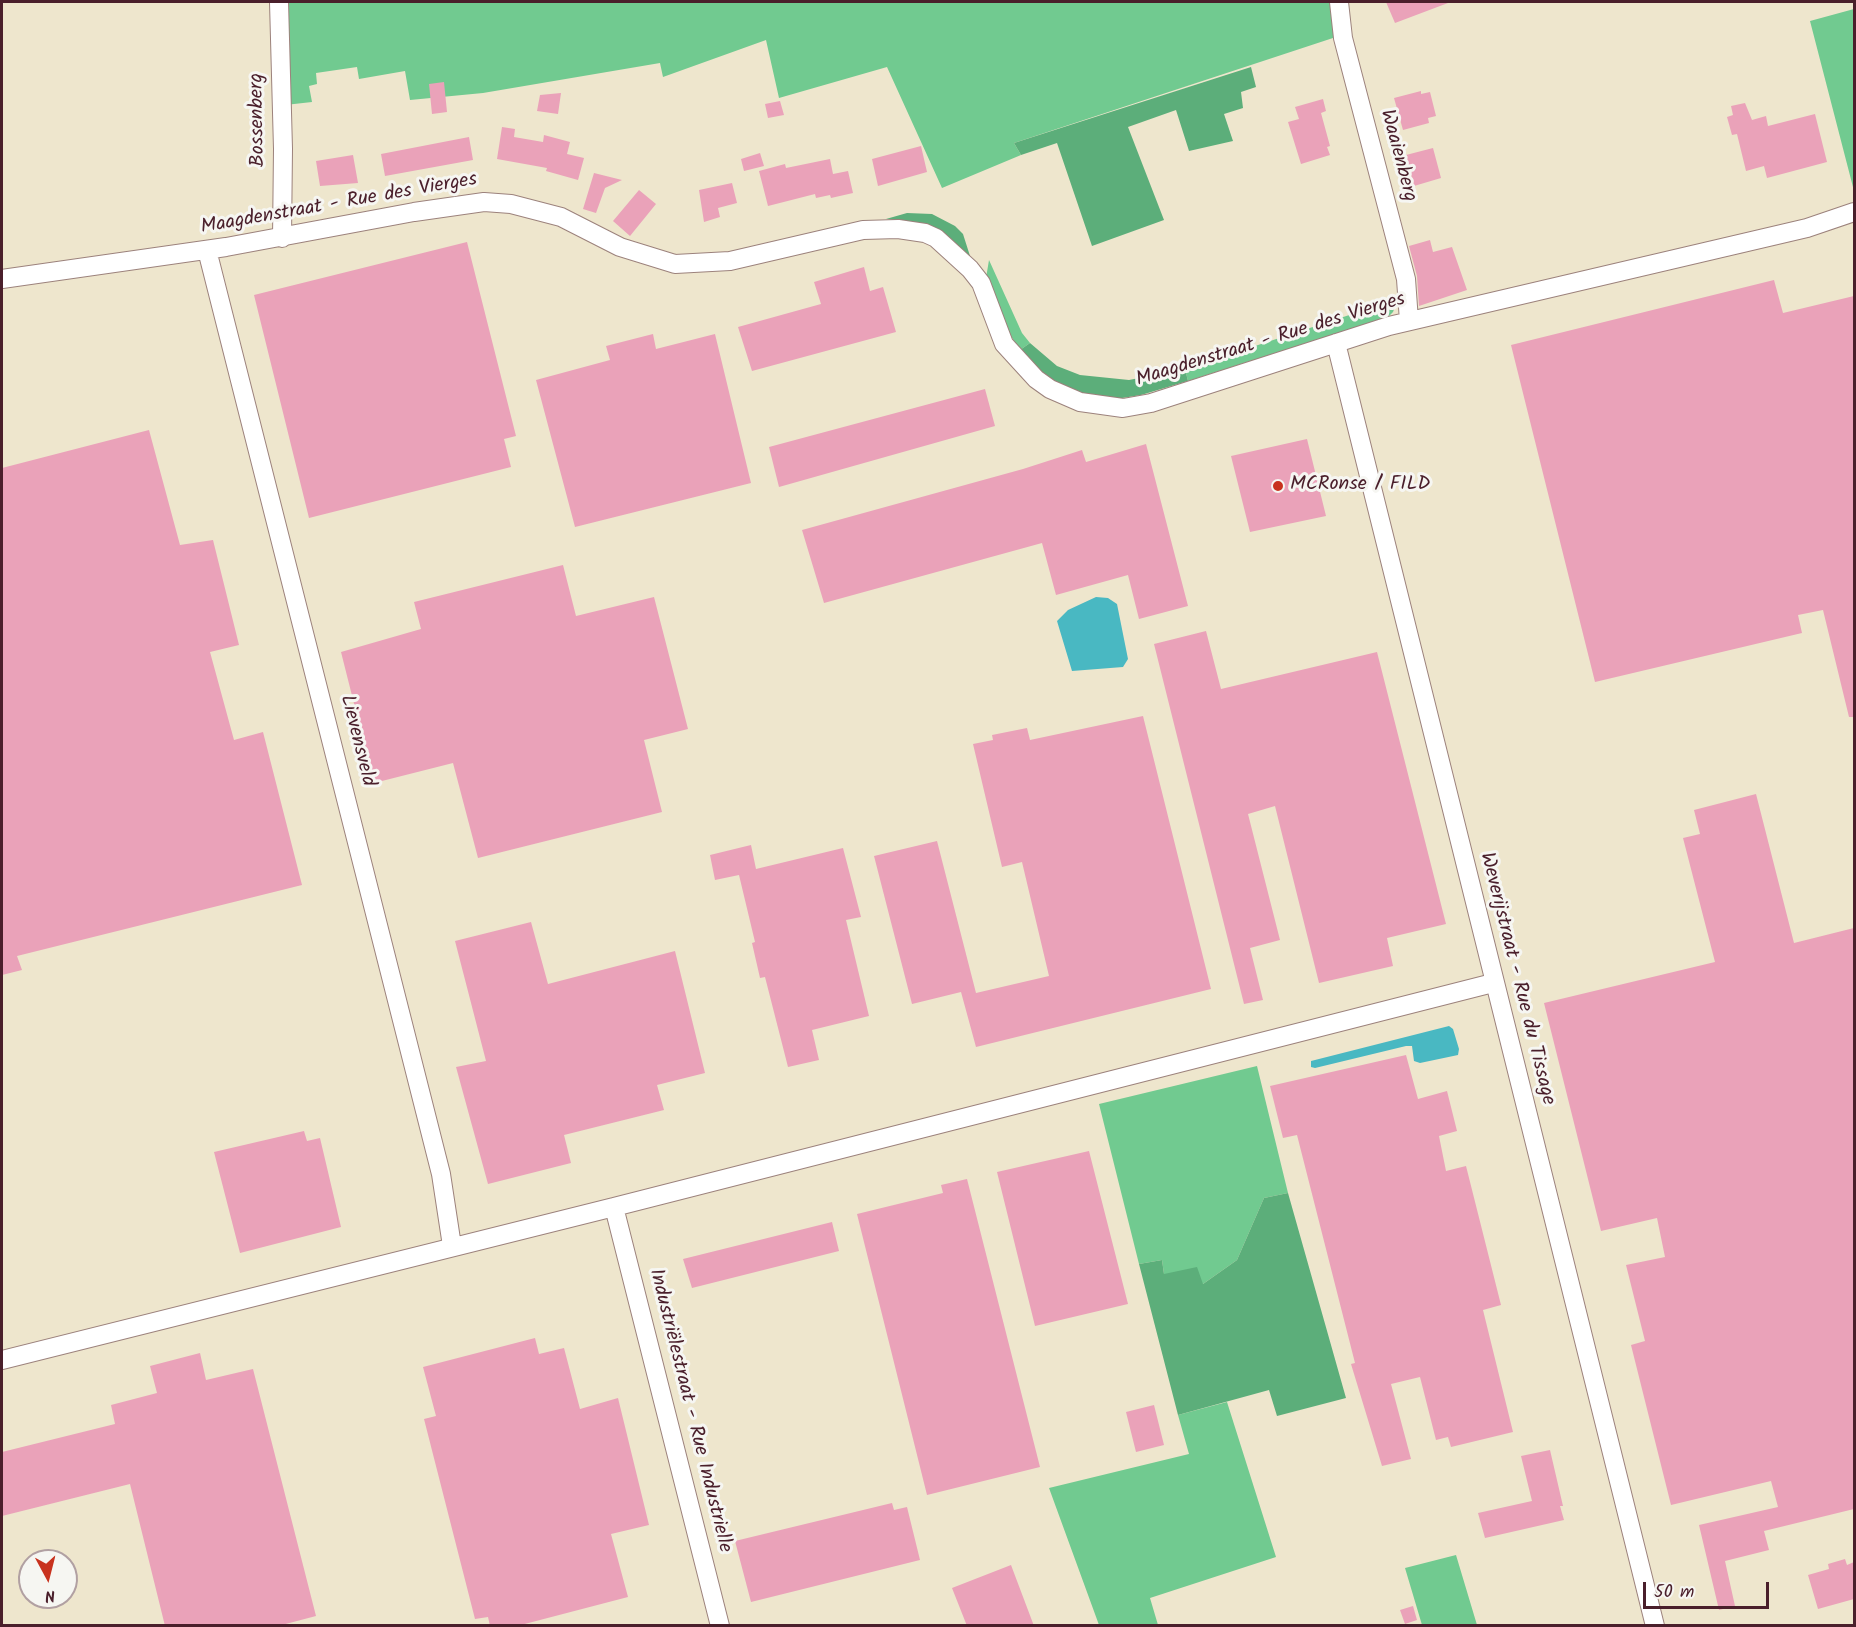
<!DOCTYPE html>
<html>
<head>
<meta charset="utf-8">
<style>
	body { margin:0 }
	#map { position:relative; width:1856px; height:1627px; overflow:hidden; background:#eee6cd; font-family:Kalam,sans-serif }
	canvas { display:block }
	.frame { position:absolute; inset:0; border:3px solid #4a1f2b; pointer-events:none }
	.north { position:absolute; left:18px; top:1549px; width:60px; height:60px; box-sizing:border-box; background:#f6f6f2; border:2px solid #b1a0a2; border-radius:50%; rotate:173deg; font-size:16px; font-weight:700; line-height:24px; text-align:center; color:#4a1f2b }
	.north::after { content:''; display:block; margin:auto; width:21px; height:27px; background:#c8321e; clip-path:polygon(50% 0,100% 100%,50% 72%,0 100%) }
	.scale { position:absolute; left:1643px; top:1582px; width:126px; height:27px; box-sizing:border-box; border:3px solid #4a1f2b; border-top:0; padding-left:8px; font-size:18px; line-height:21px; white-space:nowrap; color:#4a1f2b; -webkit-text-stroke:4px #f6f6f2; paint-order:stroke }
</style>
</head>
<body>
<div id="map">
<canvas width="1856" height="1627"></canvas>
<div class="frame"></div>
<div class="north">N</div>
<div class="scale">50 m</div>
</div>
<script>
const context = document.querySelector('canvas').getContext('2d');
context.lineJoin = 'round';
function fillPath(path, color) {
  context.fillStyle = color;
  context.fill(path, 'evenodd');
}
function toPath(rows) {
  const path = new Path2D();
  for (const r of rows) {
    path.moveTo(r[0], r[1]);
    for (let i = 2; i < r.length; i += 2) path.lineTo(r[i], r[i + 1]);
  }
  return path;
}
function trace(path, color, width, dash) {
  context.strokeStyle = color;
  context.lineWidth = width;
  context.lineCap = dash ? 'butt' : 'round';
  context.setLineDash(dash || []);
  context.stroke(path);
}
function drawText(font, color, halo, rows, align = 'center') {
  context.font = font + ' Kalam,sans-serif';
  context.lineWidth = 6;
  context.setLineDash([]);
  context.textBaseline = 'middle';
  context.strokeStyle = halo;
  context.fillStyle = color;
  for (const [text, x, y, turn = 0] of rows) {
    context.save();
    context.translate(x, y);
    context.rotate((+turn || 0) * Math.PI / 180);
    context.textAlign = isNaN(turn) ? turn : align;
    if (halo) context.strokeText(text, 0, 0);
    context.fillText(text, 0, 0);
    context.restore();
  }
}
fillPath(toPath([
	[282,2,1333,2,1336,37,1014,143,1021,155,942,188,887,67,779,98,766,40,663,77,660,63,483,93,410,100,405,71,359,79,357,67,316,73,317,84,309,86,312,102,285,105],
	[1854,9,1854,191,1810,21],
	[989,260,1022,333,1030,343,1020,350,1005,327,986,278],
	[1398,299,1393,312,1388,317,1188,381,1185,369],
	[1257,1066,1288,1193,1264,1198,1237,1260,1203,1284,1164,1274,1162,1260,1139,1264,1099,1104],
	[1227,1402,1276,1557,1150,1598,1158,1625,1099,1625,1049,1488,1189,1454,1178,1415],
	[1456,1555,1477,1625,1422,1625,1405,1568]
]), '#71ca90');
fillPath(toPath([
	[1251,67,1256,87,1241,92,1243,108,1224,114,1233,141,1189,151,1176,110,1128,127,1164,220,1092,246,1057,143,1021,155,1014,143],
	[907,213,932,214,955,226,963,234,970,256,967,258,931,231,912,222,886,219],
	[1030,343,1057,366,1080,375,1129,380,1185,369,1188,381,1141,395,1116,399,1085,395,1042,377,1020,350],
	[1288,1193,1346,1398,1277,1416,1269,1390,1178,1415,1139,1264,1162,1260,1164,1274,1197,1267,1203,1284,1237,1260,1264,1198]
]), '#5cae7a');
fillPath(toPath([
	[1096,597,1108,598,1117,604,1128,659,1123,667,1072,671,1057,621,1068,610],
	[1449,1026,1453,1029,1459,1049,1458,1055,1420,1063,1414,1061,1412,1046,1406,1046,1315,1068,1311,1067,1311,1061,1315,1060]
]), '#49b8c2');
fillPath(toPath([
	[1386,2,1447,2,1448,3,1395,23],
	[444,82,447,112,432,114,429,84],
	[1421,91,1421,94,1430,92,1436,116,1428,118,1429,123,1403,130,1394,98],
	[561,93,558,114,537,111,540,95],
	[1323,99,1326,111,1321,113,1330,146,1327,147,1330,155,1301,164,1288,122,1299,119,1295,107],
	[780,101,784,115,768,118,765,104],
	[1745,103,1752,120,1766,116,1768,126,1815,114,1827,162,1767,178,1764,166,1746,171,1737,134,1732,135,1727,117,1733,115,1731,106],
	[502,127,515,129,514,137,543,142,544,135,570,142,567,154,584,158,578,180,546,171,547,168,497,159],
	[469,137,473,160,385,176,381,154],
	[921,146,927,172,878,186,872,159],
	[1433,148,1441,178,1414,186,1406,155],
	[760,153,764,166,744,171,741,159],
	[353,155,358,183,320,186,316,161],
	[830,159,833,174,848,171,853,193,831,198,830,195,816,198,815,194,768,206,759,171,785,164,786,168],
	[594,173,622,180,605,188,596,213,583,209],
	[732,183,737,203,718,208,720,217,704,222,699,190],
	[639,190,656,204,630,236,613,221],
	[1430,240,1433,252,1452,247,1467,290,1419,306,1417,276,1409,246],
	[467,242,516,436,504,439,511,467,309,518,254,295],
	[864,267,870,291,883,287,896,332,752,371,738,327,821,304,814,282],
	[1774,280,1783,313,1854,296,1854,717,1849,717,1823,610,1798,615,1802,633,1595,682,1511,345],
	[653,334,656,349,715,334,751,483,575,527,536,380,610,360,606,346],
	[985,389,995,426,779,487,769,447],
	[149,430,180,545,213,540,239,645,210,652,234,740,263,732,302,885,17,956,22,970,2,975,2,468],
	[1307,439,1326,516,1250,532,1231,456],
	[1146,444,1188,606,1139,619,1128,575,1056,595,1042,543,824,603,802,530,1023,469,1082,450,1086,462],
	[563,565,576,616,654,597,688,729,644,740,662,812,478,858,453,763,374,783,341,652,421,629,414,602],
	[1206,631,1221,689,1377,652,1446,924,1387,938,1393,966,1319,983,1275,806,1248,814,1280,940,1250,948,1263,1000,1244,1004,1154,644],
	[1143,716,1211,989,976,1047,961,992,912,1004,874,856,937,841,976,993,1049,976,1022,862,1002,867,973,744,993,740,992,735,1027,728,1030,740],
	[1756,794,1794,943,1854,928,1854,1509,1764,1531,1769,1550,1725,1561,1735,1606,1719,1610,1699,1525,1778,1507,1771,1481,1671,1505,1631,1345,1645,1341,1626,1265,1665,1257,1657,1218,1601,1231,1544,1003,1715,962,1683,838,1700,834,1694,810],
	[751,845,756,869,843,848,861,917,846,920,869,1016,812,1030,819,1060,788,1067,765,977,760,978,752,943,755,942,739,875,715,880,710,855],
	[531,922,548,984,675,951,705,1073,657,1085,664,1110,564,1135,571,1163,488,1184,456,1067,486,1061,455,941],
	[1406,1055,1418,1099,1447,1091,1457,1131,1439,1136,1446,1171,1466,1166,1501,1305,1483,1310,1513,1432,1451,1447,1448,1437,1436,1440,1420,1377,1391,1384,1411,1459,1382,1466,1351,1364,1355,1363,1297,1135,1283,1138,1270,1086],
	[304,1131,307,1141,320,1138,341,1227,240,1253,214,1152],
	[1089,1151,1128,1304,1035,1326,997,1172],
	[967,1179,1040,1467,927,1495,857,1214,943,1193,941,1185],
	[832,1222,839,1251,692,1288,683,1259],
	[535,1338,539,1354,564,1348,580,1409,618,1398,649,1525,611,1534,628,1597,517,1626,490,1626,488,1617,475,1619,424,1419,436,1416,423,1367],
	[200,1353,206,1380,253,1369,316,1616,278,1626,165,1626,130,1484,2,1516,2,1452,115,1424,111,1405,157,1393,150,1366],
	[1154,1405,1164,1445,1136,1452,1126,1412],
	[1550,1450,1563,1506,1560,1506,1564,1520,1485,1538,1478,1513,1532,1501,1521,1456],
	[892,1503,894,1510,907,1507,920,1560,751,1602,735,1541],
	[1845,1559,1847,1565,1854,1562,1854,1599,1818,1609,1808,1575,1829,1569,1828,1564],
	[1011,1565,1034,1626,967,1626,952,1588],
	[1413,1606,1417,1620,1405,1624,1400,1610]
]), '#eaa2b9');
const street = toPath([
	[279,2,283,149,282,238],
	[1339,2,1343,38,1406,279,1409,321],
	[207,250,441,1174,452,1246],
	[2,279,226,247,414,212,484,202,511,204,561,217,620,247,675,264,730,261,863,230,898,229,925,233,936,238,970,269,981,283,1004,344,1036,379,1050,389,1080,402,1123,408,1151,403,1389,326,1807,228,1854,212],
	[1336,343,1655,1626],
	[614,1207,720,1626],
	[2,1360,614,1207,1493,983]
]);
trace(street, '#9c827c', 20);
trace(street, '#fff', 18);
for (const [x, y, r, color] of [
	[1278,486,6,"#c8321e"]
]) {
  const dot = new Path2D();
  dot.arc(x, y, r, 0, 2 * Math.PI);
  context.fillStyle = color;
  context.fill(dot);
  trace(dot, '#f6f6f2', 2);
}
drawText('20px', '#4a1f2b', '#f6f6f2', [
	["Bossenberg",259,120,-91],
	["Waaienberg",1397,156,75],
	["Maagdenstraat - Rue des Vierges",339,205,-10],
	["Maagdenstraat - Rue des Vierges",1271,341,-17],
	["Lievensveld",356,741,76],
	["Weverijstraat - Rue du Tissage",1516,979,76],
	["Industriëlestraat - Rue Industrielle",689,1411,76]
]);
drawText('20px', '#4a1f2b', '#f6f6f2', [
	["MCRonse / FILD",1290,486]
], 'left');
</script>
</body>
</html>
